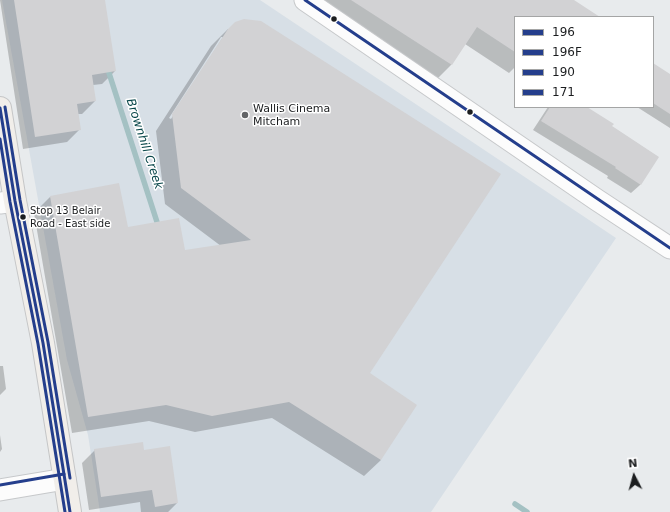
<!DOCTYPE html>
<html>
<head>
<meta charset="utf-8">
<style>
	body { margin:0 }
	#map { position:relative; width:670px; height:512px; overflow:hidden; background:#e8ebed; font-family:"DejaVu Sans",sans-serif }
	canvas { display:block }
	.legend { position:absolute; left:514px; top:16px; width:140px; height:92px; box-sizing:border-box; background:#fff; border:1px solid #a4a5a5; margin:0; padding:5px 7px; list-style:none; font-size:12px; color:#1b1d1f }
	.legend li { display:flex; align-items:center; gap:8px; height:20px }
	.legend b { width:20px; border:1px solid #a4a5a5 }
	.north { position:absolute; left:614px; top:456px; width:40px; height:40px; -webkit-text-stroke:3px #fff; paint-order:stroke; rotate:354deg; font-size:11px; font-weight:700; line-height:16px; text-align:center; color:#1b1d1f }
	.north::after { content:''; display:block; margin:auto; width:14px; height:18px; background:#1b1d1f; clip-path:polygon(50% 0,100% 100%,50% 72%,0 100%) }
</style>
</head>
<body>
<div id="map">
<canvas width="670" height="512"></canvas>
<ul class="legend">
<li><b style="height:5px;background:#243e8c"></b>196</li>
<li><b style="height:5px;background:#243e8c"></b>196F</li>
<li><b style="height:5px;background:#243e8c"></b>190</li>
<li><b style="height:5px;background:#243e8c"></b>171</li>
</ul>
<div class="north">N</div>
</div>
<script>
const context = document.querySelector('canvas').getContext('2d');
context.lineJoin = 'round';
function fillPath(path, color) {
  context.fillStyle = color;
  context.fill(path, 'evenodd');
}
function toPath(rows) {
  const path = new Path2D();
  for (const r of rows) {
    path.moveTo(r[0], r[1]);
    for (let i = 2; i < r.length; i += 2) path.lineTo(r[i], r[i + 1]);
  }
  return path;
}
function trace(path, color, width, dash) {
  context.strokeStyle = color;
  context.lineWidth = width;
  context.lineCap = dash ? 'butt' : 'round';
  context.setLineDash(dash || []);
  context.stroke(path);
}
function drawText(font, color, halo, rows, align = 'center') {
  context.font = font + ' "DejaVu Sans",sans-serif';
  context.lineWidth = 3;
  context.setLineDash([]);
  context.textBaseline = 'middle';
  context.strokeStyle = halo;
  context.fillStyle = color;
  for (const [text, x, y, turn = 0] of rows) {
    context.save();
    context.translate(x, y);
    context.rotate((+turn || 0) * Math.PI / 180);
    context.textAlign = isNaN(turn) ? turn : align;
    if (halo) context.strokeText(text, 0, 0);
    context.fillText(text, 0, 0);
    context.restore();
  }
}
fillPath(toPath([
	[2,0,260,0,616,238,431,512,100,512,88,435,67,360]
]), '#d7dfe6');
fillPath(toPath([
	[0,0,104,0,115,71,102,84,93,85,95,101,82,114,78,114,80,129,67,142,23,149],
	[310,0,572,0,598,17,515,17,515,67,509,73,465,44,451,65,436,80],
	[228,29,381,460,364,476,272,418,195,432,149,421,72,433,34,213,50,197,184,252,221,246,165,204,156,131,211,46],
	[221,37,223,37,171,119,169,118],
	[653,64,670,75,670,128,637,107,653,107],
	[548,107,585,107,611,126,658,157,640,185,631,193,607,178,608,176,533,130],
	[0,366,3,366,6,389,0,395],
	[0,435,2,449,0,452],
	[95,450,177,503,168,512,141,512,140,502,89,510,82,463]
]), '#0003');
trace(toPath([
	[109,73,157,222],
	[515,504,527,512]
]), '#a4c1c3', 5.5);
fillPath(toPath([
	[14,0,105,0,116,71,92,75,96,101,77,104,81,130,35,137],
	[351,0,574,0,600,17,515,17,515,52,477,27,452,65],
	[244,19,261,21,501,174,370,373,417,405,381,460,289,402,212,416,166,405,88,417,50,196,119,183,128,227,179,218,185,250,251,240,181,188,172,114,228,29,235,22],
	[653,63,670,74,670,114,653,103],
	[550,107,587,107,614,124,612,126,659,157,641,185,615,168,616,167,541,121],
	[143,442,144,450,170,446,178,503,155,507,152,490,101,497,94,449]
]), '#d2d2d4');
const minor = toPath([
	[305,0,597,200,670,248],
	[0,203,15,201],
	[0,490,65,479]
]);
const major = toPath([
	[0,108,15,201,43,343,70,512]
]);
trace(minor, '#c6c8ca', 23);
trace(major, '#c5c6c7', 24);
trace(minor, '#fcfcfc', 21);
trace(major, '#f1eeea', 22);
trace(toPath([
	[0,108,15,201,43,343,70,512]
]), '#243e8c', 3);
trace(toPath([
	[0,139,10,202,38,344,65,512]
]), '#243e8c', 3);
trace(toPath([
	[5,107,20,200,48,342,70,478],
	[0,485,64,474]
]), '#243e8c', 3);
trace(toPath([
	[305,0,670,248]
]), '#243e8c', 3);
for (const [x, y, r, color] of [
	[334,19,3.5,"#1b1d1f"],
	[470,112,3.5,"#1b1d1f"],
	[245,115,4,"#636567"],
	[23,217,3.5,"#1b1d1f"]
]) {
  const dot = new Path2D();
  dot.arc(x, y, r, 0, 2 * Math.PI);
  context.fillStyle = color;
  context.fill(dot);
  trace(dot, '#fff', 1.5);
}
drawText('10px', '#1b1d1f', '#fff', [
	["Stop 13 Belair",30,211],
	["Road - East side",30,224]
], 'left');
drawText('11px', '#1b1d1f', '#fff', [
	["Wallis Cinema",253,109],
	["Mitcham",253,122]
], 'left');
drawText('italic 12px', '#09474a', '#fff', [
	["Brownhill Creek",144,144,72]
]);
</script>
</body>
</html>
